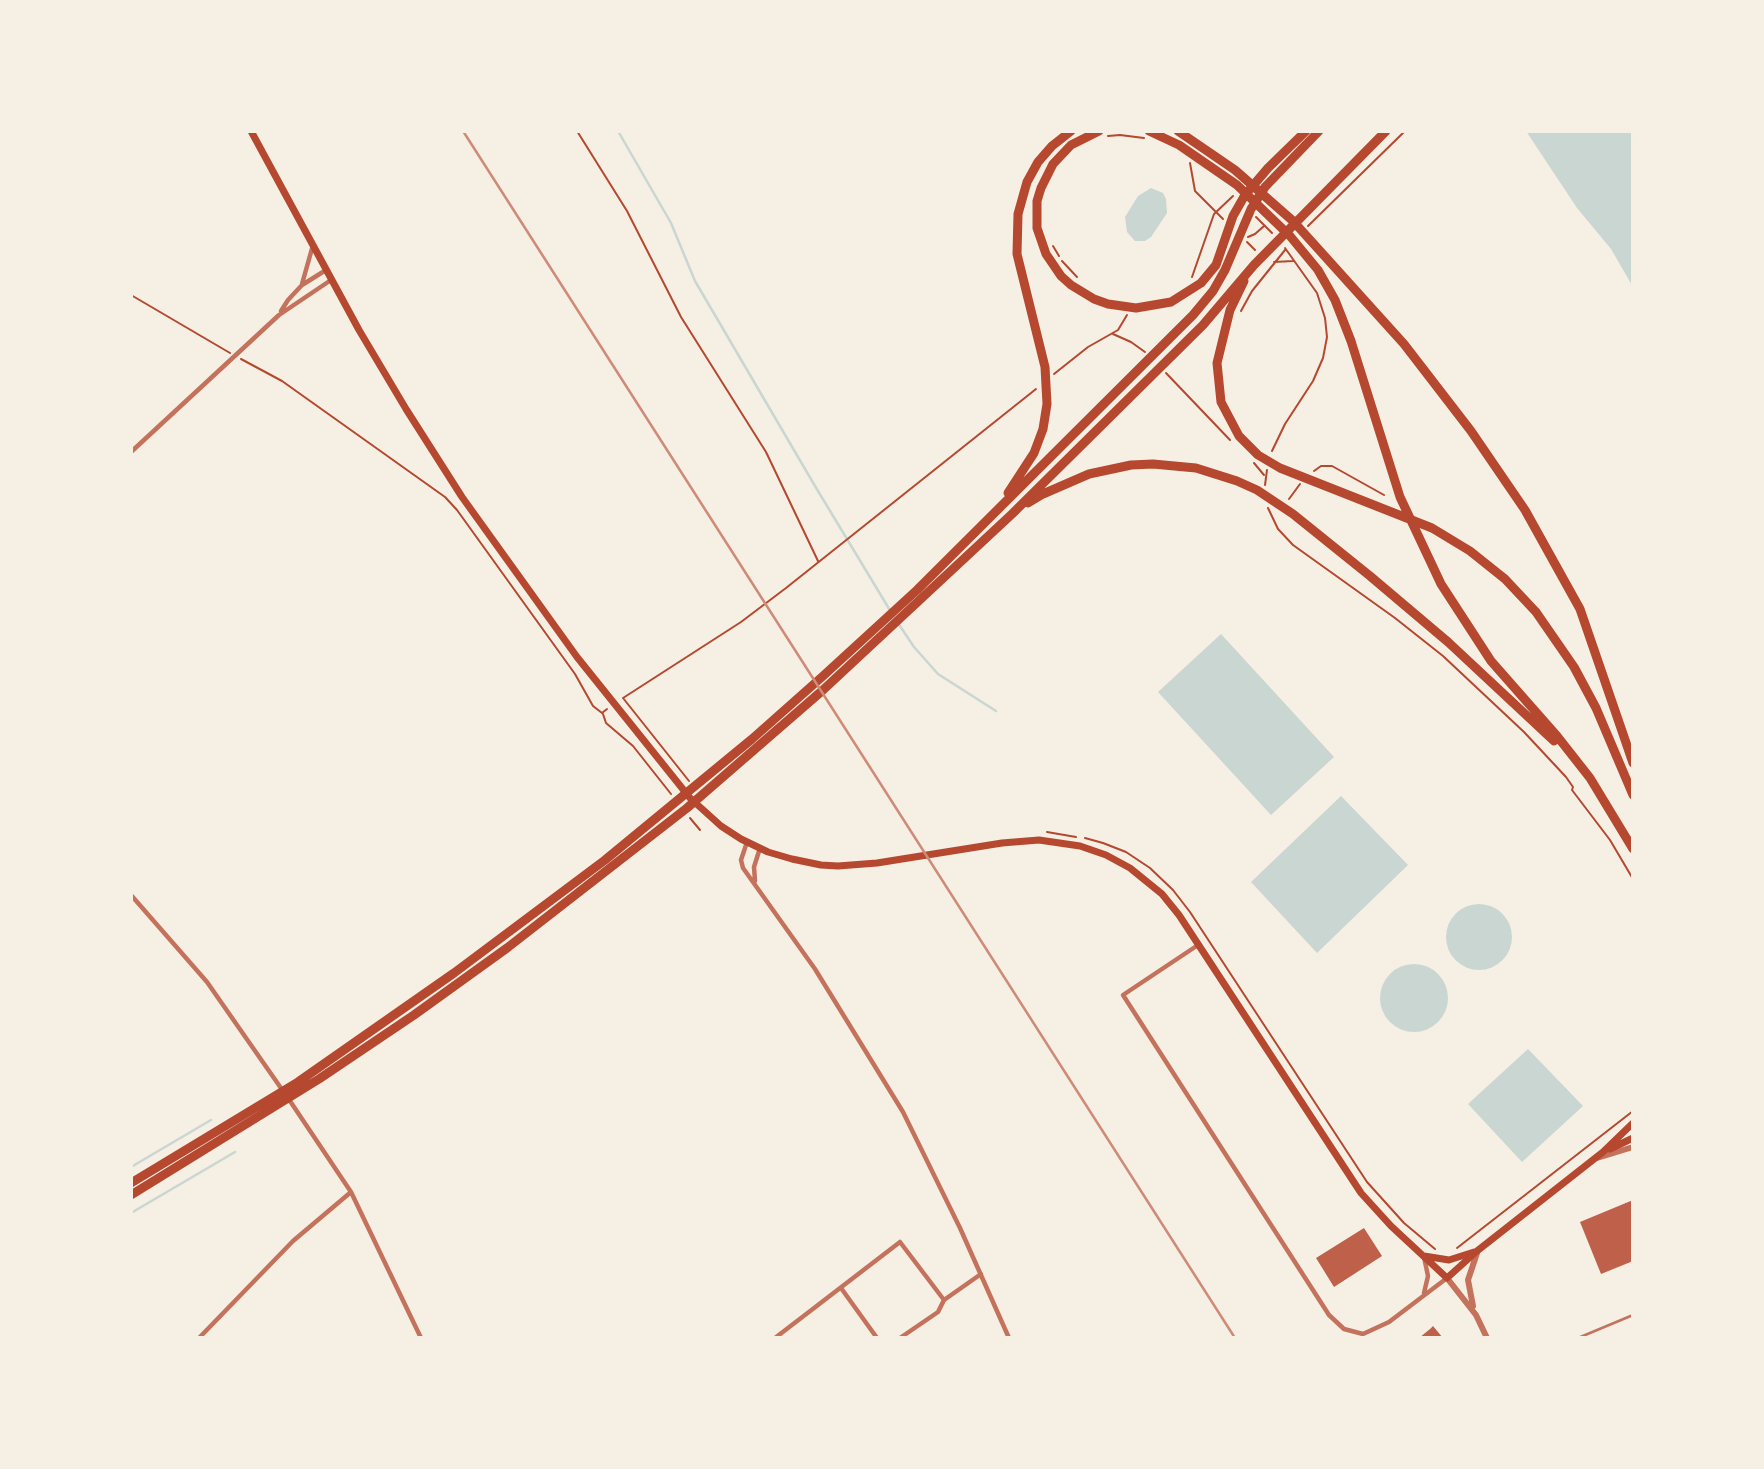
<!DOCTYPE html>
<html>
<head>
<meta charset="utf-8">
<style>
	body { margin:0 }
	#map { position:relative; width:1764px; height:1469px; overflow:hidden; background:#f6efe4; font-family:Mulish,sans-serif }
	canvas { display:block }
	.frame { position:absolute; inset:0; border:133px solid #f6efe4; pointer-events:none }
</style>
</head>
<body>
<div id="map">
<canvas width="1764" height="1469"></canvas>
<div class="frame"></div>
</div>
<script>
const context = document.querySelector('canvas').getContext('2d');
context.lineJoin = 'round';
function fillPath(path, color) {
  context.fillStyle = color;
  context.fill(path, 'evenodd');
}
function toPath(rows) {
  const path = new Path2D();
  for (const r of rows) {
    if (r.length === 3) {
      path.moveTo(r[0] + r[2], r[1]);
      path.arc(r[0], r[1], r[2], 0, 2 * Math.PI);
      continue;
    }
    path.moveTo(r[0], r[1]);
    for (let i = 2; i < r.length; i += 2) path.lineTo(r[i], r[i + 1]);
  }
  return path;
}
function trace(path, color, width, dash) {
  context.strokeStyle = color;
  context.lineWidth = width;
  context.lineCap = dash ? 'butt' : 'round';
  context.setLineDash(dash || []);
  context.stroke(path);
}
fillPath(toPath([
	[1526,131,1633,131,1633,287,1611,249,1577,208],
	[1151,188,1163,193,1166,199,1167,213,1151,237,1145,241,1135,241,1127,232,1125,217,1138,196],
	[1221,634,1334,757,1271,815,1158,692],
	[1341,796,1408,865,1317,953,1251,882],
	[1479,937,33],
	[1414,998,34],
	[1528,1049,1583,1106,1522,1162,1468,1104]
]), '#c9d6d2');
trace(toPath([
	[618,131,671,223,695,281,815,486,891,612],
	[898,623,914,647,938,674,996,711],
	[131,1167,211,1120],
	[131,1213,235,1152]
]), '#c9d6d2', 2.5);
fillPath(toPath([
	[1633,1200,1633,1261,1601,1274,1580,1222],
	[1364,1228,1382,1256,1334,1287,1316,1258],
	[1433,1326,1443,1338,1419,1338,1430,1329]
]), '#bf614a');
trace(toPath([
	[577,131,627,211,681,317,766,452,818,561],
	[1108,136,1120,135,1144,138],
	[1190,163,1195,191,1223,219],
	[1256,217,1272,233],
	[1308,226,1405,131],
	[1248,237,1255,234,1264,226],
	[1247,242,1255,250],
	[1053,246,1059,256],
	[1062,261,1077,277],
	[1274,262,1293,261],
	[1192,277,1214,214,1233,196],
	[131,295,230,353],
	[1241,311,1252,291,1285,250],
	[1113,334,1131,342,1145,352],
	[241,359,282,381,445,497,457,510,575,674,593,706,602,713],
	[1166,373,1230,440],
	[1054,374,1088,347,1118,330,1127,315],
	[1272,451,1285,424,1313,381,1323,358,1327,337,1325,318,1317,293,1285,248],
	[1254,463,1264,475],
	[1314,471,1321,466,1332,466,1384,495],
	[1265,485,1267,470],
	[1289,499,1300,484],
	[1268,508,1278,529,1293,545,1395,618,1443,656,1524,732,1566,777,1573,787,1572,790,1610,840,1633,879],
	[623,698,689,781],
	[623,698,741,622,786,588,1036,389],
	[602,713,607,709],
	[603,714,606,723,633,746,671,794],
	[690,818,700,830],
	[1047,832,1076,837],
	[1085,838,1103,843,1126,852,1150,868,1173,890,1190,912,1367,1182,1404,1223,1435,1249],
	[1457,1248,1633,1111]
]), '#b5482f', 2);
trace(toPath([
	[1578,1338,1633,1315]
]), '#c5725c', 2.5);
trace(toPath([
	[302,284,313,245],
	[281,311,288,300,302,285,326,270],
	[131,452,279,315,331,280],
	[747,842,741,860,743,868,815,969,903,1112,960,1228,1009,1338],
	[755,881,754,867,760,848],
	[131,895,207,982,283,1091],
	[1198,945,1123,995,1329,1315,1344,1329,1363,1334,1389,1322,1447,1278],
	[288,1098,351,1192,421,1338],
	[1424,1257,1428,1276,1424,1293],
	[841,1288,877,1338],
	[199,1338,293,1241,351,1192],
	[775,1338,900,1242,944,1300],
	[900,1338,938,1312,944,1300,981,1274]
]), '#c5725c', 4.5);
trace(toPath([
	[1597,1158,1633,1147],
	[1447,1278,1476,1315,1487,1338],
	[1473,1306,1468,1280,1477,1253]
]), '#c5725c', 6);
trace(toPath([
	[251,131,359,330,406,409,462,497,577,657,690,798,721,826,741,839,768,852,792,859,821,865,838,866,877,863,1002,843,1039,840,1080,846,1106,855,1130,868,1162,894,1179,915,1361,1193,1391,1226,1447,1278,1477,1251,1603,1152,1633,1123],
	[1610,1149,1633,1138],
	[1424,1256,1449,1260,1474,1252]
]), '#b5482f', 7);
trace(toPath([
	[1099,131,1071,145,1053,164,1041,188,1037,201,1037,228,1046,254,1061,276,1071,285,1094,299,1108,304,1136,308,1171,302,1201,283,1216,265,1233,216,1245,195,1268,168,1306,131],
	[1149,131,1179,145,1237,185,1290,236,1318,270,1335,300,1351,341,1400,497,1441,584,1491,661,1557,736,1590,778,1633,849],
	[1178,131,1235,170,1293,221,1404,344,1471,431,1525,510,1580,609,1633,763],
	[1244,281,1230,310,1217,363,1221,402,1239,436,1258,455,1280,468,1432,528,1470,551,1505,579,1536,612,1574,667,1596,708,1633,795],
	[1008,493,1034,453,1043,429,1047,404,1045,367,1017,254,1018,214,1027,182,1038,162,1052,146,1071,131],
	[1028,503,1043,494,1089,474,1131,465,1153,464,1196,468,1237,481,1257,490,1293,514,1370,576,1448,642,1554,741],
	[131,1183,298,1082,454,973,605,860,752,739,823,676,917,590,1193,315,1213,291,1225,270,1251,209,1265,187,1319,131],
	[131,1195,319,1079,414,1015,507,948,687,808,823,690,1012,514,1203,325,1254,265,1386,131]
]), '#b5482f', 9);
trace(toPath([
	[463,131,1235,1338]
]), '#cf8b77', 2.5);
</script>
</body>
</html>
